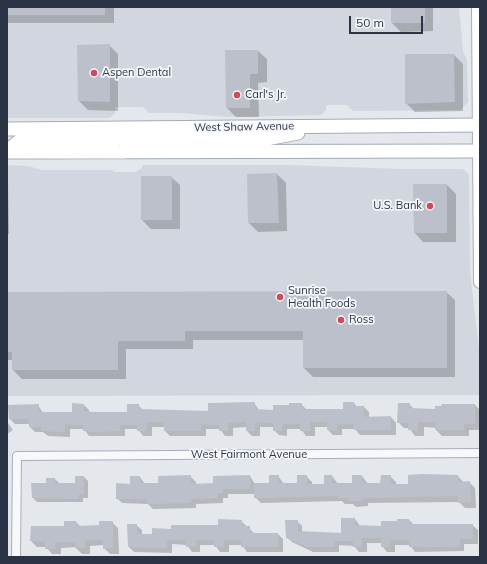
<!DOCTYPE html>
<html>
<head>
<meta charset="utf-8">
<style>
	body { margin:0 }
	#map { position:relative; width:487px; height:564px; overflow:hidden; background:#e4e7ec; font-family:Mulish,sans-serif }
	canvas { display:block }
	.frame { position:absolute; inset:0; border:8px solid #2b3445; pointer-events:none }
	.scale { position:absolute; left:349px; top:16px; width:74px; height:18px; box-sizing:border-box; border:2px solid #2b3445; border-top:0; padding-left:5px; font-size:12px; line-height:14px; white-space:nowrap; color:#2b3445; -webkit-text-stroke:3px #f4f6f9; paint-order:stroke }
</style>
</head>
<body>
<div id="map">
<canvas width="487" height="564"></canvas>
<div class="frame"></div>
<div class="scale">50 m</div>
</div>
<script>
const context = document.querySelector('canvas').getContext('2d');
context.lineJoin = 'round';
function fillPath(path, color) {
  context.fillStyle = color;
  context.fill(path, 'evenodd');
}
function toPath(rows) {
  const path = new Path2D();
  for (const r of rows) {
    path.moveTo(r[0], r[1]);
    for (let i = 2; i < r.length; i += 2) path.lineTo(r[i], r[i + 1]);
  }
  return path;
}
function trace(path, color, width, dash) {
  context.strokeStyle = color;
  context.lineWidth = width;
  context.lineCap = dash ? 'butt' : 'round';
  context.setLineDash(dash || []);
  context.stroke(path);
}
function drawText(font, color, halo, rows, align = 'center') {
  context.font = font + ' Mulish,sans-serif';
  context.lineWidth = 3.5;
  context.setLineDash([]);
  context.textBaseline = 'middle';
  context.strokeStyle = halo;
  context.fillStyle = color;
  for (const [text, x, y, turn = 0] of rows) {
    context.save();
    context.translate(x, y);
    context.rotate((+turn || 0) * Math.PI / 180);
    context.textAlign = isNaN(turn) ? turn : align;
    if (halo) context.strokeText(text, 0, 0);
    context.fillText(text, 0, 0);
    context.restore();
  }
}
fillPath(toPath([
	[7,7,459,7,463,52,467,59,468,102,460,110,353,111,347,105,326,105,326,110,321,115,227,117,181,113,149,113,143,107,115,107,115,113,110,118,7,118],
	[7,165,28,166,42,170,112,170,115,172,136,172,142,168,142,165,288,165,401,169,463,169,469,175,470,271,480,359,480,395,7,396]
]), '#d2d6de');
fillPath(toPath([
	[7,7,114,7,114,23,7,23],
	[392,7,433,7,433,31,401,32,392,23],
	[109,45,118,54,118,111,88,110,79,101],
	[226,51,258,51,267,59,267,82,258,83,259,117,236,117,227,108],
	[454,55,463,64,463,111,415,112,406,103],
	[277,174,286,183,287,231,258,232,249,223,248,175],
	[142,177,171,177,180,185,180,229,151,229,142,220],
	[7,182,8,183,9,234,7,234],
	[447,185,456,194,456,242,423,242,415,233],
	[446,292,455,300,455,377,313,377,304,368,304,340,193,340,193,349,126,349,126,379,22,379,13,370,13,360,7,360,7,293],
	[254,403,259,410,274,411,301,404,307,410,344,410,354,403,357,407,364,407,369,412,369,418,391,417,396,423,396,435,360,435,355,429,342,429,342,435,333,435,328,430,328,427,315,427,315,436,306,436,301,429,287,429,287,436,279,435,274,430,274,427,260,427,260,436,252,436,247,431,247,427,233,428,233,436,225,436,220,429,206,429,206,436,170,436,165,431,165,427,152,427,152,436,143,436,138,429,125,429,125,436,89,436,84,429,70,429,70,437,48,436,43,432,35,432,30,427,30,424,15,424,10,419,38,405,43,413,73,413,84,405,89,410,89,412,128,412,138,405,143,410,209,412],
	[409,404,414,409,436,410,475,405,480,410,480,430,469,430,469,436,442,436,436,430,437,428,424,427,424,436,415,436,409,428,404,428,398,422],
	[7,422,13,430,7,434],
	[190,476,196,482,196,484,214,484,250,476,255,484,270,484,278,476,284,484,298,484,306,476,312,482,312,485,325,485,332,476,338,484,353,484,362,476,368,484,381,484,390,476,396,482,396,485,409,485,458,476,464,483,469,482,475,488,476,508,465,508,459,502,368,503,368,506,356,507,353,504,345,504,342,501,261,503,255,497,255,494,228,494,228,498,223,498,223,503,196,504,196,508,153,509,148,504,122,503,117,498,140,477,145,484,159,484],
	[84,477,88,481,88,498,83,498,83,502,37,502,33,498,55,479,59,483,76,484],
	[355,519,360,526,382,527,409,520,414,525,472,525,478,530,478,544,464,544,464,551,415,552,410,545,395,545,395,552,387,552,382,546,382,543,367,543,367,552,359,552,354,546,339,545,339,552,313,552,292,542,287,537,297,521,302,526,302,532,342,534],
	[241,521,255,534,278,534,283,539,283,552,247,552,242,545,229,545,229,552,220,552,215,545,200,545,200,552,192,552,187,545,172,544,172,553,134,552,129,547,136,525,142,530,142,535,153,535,172,530,219,526],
	[76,522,81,527,100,526,112,522,118,528,119,554,110,554,104,548,104,545,90,546,90,554,82,554,75,547,61,548,61,554,52,554,46,547,37,547,31,541]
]), '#0003');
fillPath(toPath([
	[7,7,105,7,105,15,7,15],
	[391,7,425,7,425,23,391,23],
	[110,44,110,102,78,101,77,45],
	[225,50,258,50,258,74,250,74,250,108,226,108],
	[405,54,454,54,455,102,405,104],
	[277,173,279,223,248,223,247,174],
	[141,176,172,176,172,220,141,220],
	[413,184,447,184,447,233,414,233],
	[447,291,447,368,303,368,303,331,185,331,185,341,118,341,118,370,12,370,12,352,7,352,7,292],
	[255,402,255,409,273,410,273,405,289,405,289,403,302,403,302,409,343,409,343,402,354,402,354,406,364,406,364,417,391,416,391,430,354,430,354,424,337,424,337,431,327,430,327,422,310,422,310,431,300,431,300,424,283,424,282,431,273,431,273,423,255,422,255,431,246,431,246,422,228,423,228,431,219,431,219,425,201,424,201,431,164,431,164,422,147,422,147,431,137,431,137,425,120,425,120,431,96,432,83,431,83,425,65,424,65,432,41,431,41,427,29,427,29,419,9,419,8,405,39,404,39,412,72,412,72,403,84,404,84,411,93,412,127,412,127,404,139,404,139,409,208,411,208,403],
	[398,403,410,403,409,408,435,409,435,406,441,406,442,404,475,404,475,424,464,424,464,430,435,430,436,422,418,422,418,431,408,430,408,423,397,423],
	[421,474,458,475,458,482,470,481,471,502,458,503,458,496,363,498,363,501,349,501,349,498,338,498,338,496,254,498,254,483,269,483,269,475,279,475,278,483,297,483,297,475,307,475,307,484,324,484,324,475,332,475,332,483,352,483,352,475,362,475,362,483,380,483,381,475,391,475,390,484,408,484,408,475],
	[191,475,191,484,213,483,213,476,250,475,250,489,223,489,223,493,218,493,218,498,191,499,191,503,147,504,146,499,116,499,116,483,130,484,130,476,140,476,140,483,158,483,158,476],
	[75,476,84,476,84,494,79,494,79,499,32,498,31,483,46,483,46,478,55,478,55,483,75,483],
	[341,518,355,518,355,525,381,526,381,521,397,521,397,519,409,519,410,524,473,524,473,539,460,539,460,547,409,547,409,540,390,540,390,547,381,547,381,538,362,538,362,547,353,547,353,541,334,541,334,547,308,547,286,538,285,520,298,520,298,531,341,533],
	[218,519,242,520,242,526,250,526,250,533,278,533,278,547,241,547,241,540,224,540,224,547,214,547,214,540,196,540,195,547,186,547,186,540,167,540,167,548,128,547,127,524,137,524,137,534,152,534,152,528,171,529,171,525,218,525],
	[64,521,76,521,77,526,99,525,99,521,113,521,113,548,103,549,103,540,85,540,85,548,75,548,75,542,55,542,55,549,45,549,45,541,30,541,31,526,64,526]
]), '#bbc0ca');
const minor = toPath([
	[16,557,17,456,480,453]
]);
const secondary = toPath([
	[478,7,480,282]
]);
const primary = toPath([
	[7,129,480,125],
	[7,151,19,141,115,140,125,136,131,129],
	[7,152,480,151],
	[124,152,128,144,137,140,266,139,298,133]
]);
trace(minor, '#a9aeb7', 10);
trace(secondary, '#a9aeb7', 14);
trace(primary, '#a3abb8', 15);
trace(minor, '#f7f8fa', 8);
trace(secondary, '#fff', 12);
trace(primary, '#fff', 13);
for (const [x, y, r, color] of [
	[94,73,4,"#d1495b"],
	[237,95,4,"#d1495b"],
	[430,206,4,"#d1495b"],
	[280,297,4,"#d1495b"],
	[341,320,4,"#d1495b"]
]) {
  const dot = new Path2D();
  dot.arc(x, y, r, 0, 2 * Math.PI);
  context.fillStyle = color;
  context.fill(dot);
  trace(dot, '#f4f6f9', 1.5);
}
drawText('11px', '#2b3445', '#f4f6f9', [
	["Aspen Dental",102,73],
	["Carl's Jr.",245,95],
	["U.S. Bank",422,206,"right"],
	["Sunrise",288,291],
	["Health Foods",288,304],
	["Ross",349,320]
], 'left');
drawText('11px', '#2b3445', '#f4f6f9', [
	["West Shaw Avenue",244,127,-1],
	["West Fairmont Avenue",249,455]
]);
</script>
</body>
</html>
